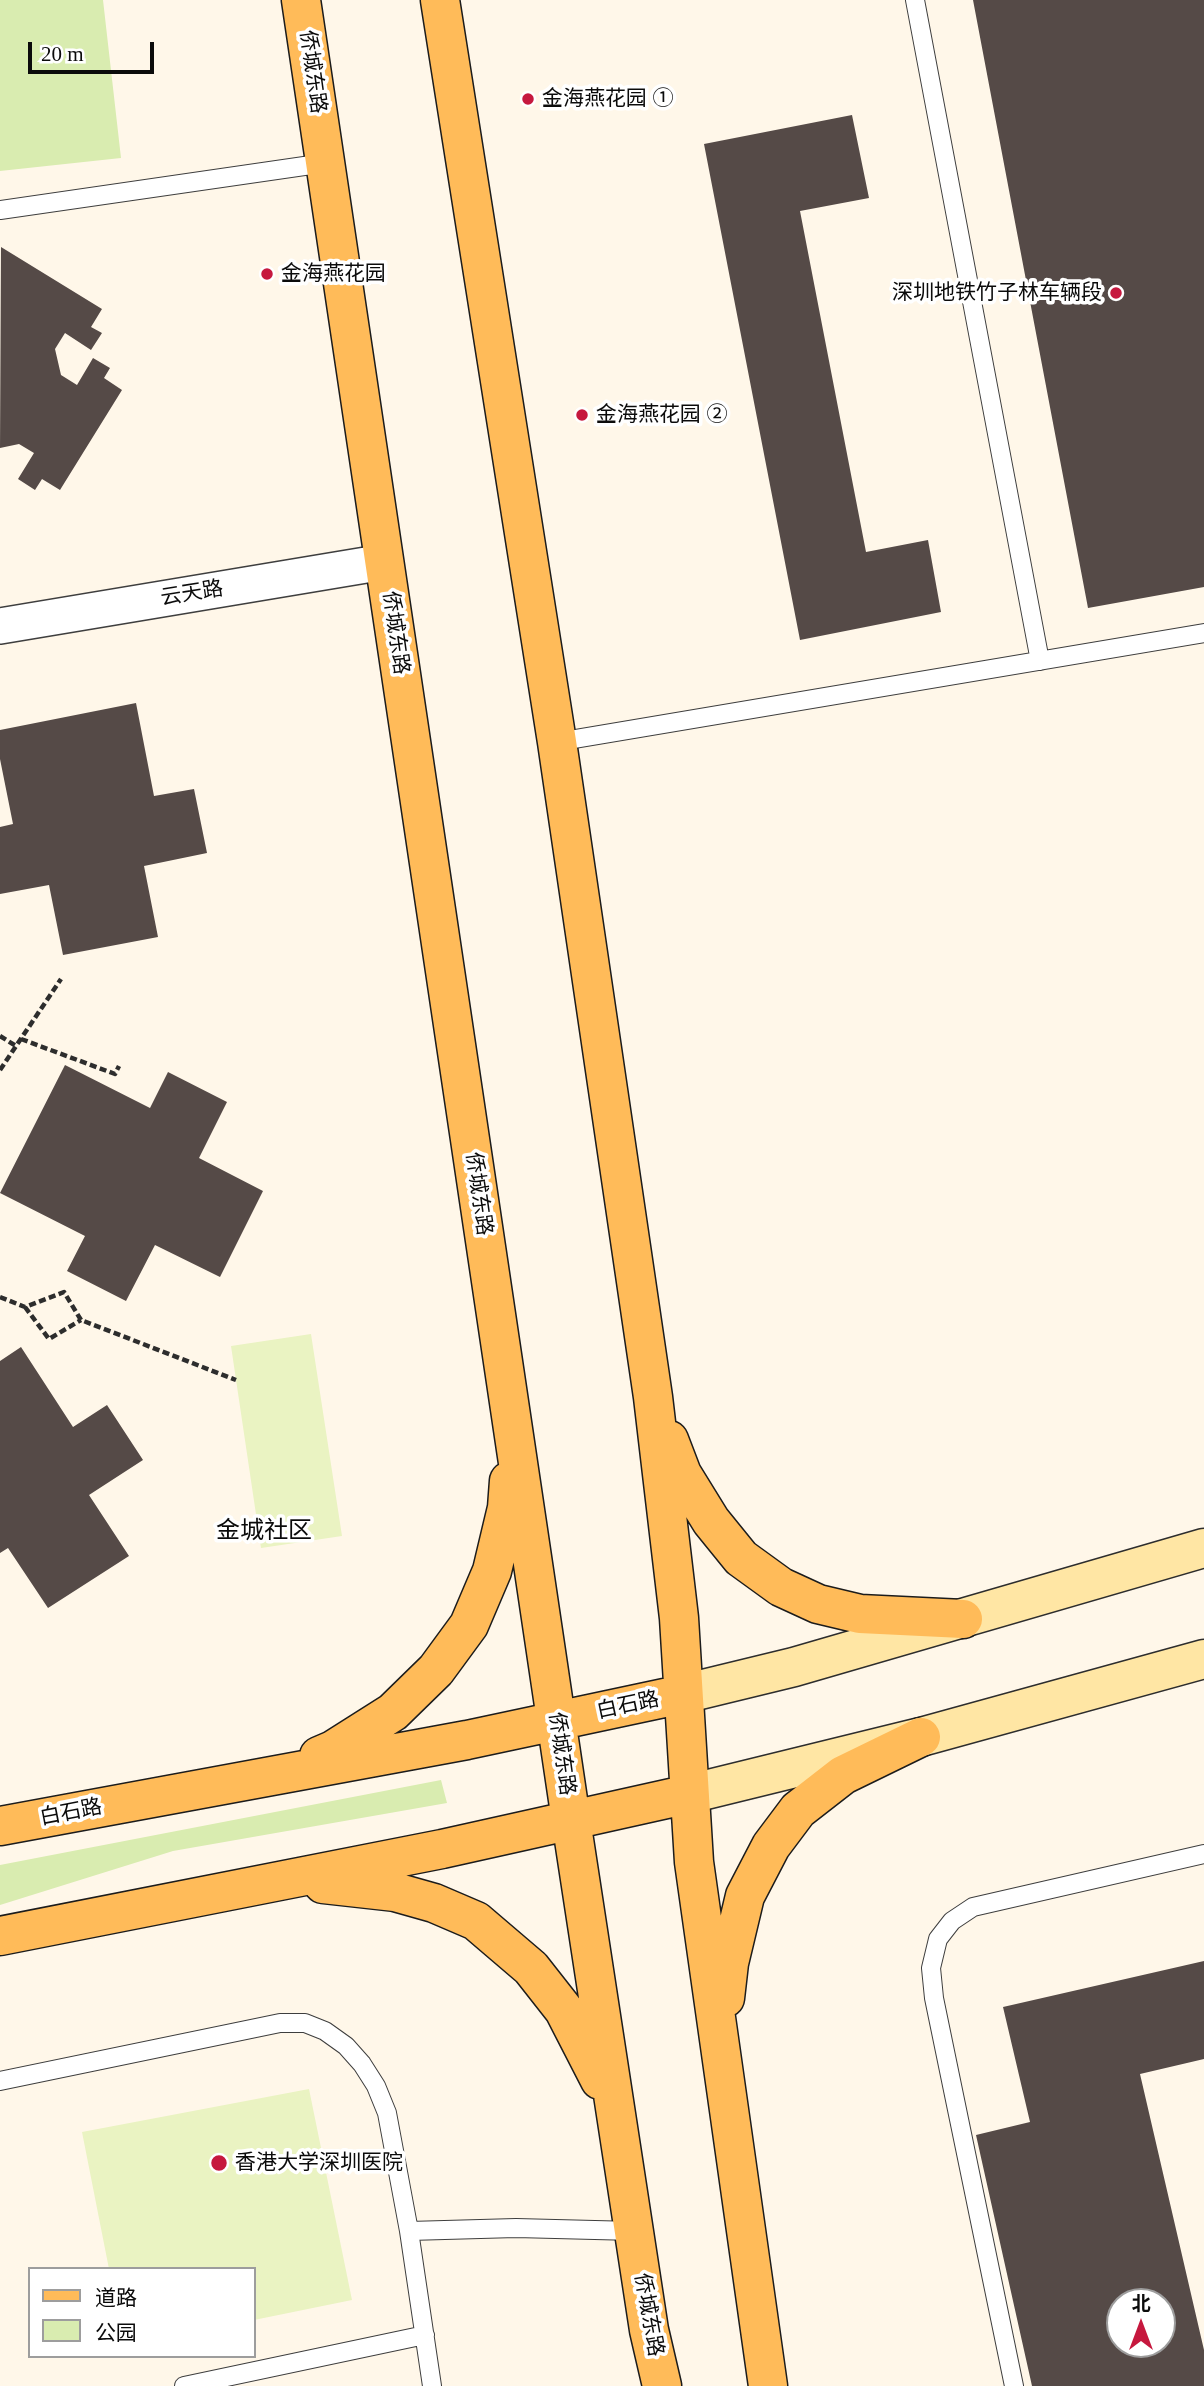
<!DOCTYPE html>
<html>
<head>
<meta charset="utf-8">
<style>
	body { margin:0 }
	#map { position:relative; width:1204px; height:2386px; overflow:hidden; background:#fff7e9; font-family:"Times New Roman","Noto Sans SC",serif }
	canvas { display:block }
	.legend { position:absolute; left:28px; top:2267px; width:228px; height:91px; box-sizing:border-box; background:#fff; border:2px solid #9d9d9d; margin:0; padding:9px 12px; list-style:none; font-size:21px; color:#0b0b0b }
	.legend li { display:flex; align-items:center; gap:14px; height:35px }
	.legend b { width:35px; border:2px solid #9d9d9d }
	.north { position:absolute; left:1106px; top:2288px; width:70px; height:70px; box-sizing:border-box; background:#fff; border:2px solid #9d9d9d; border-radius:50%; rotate:0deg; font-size:19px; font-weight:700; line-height:28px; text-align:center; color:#0b0b0b }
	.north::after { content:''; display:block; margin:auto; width:24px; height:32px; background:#c6183e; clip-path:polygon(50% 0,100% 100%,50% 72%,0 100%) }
	.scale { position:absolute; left:28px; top:42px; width:126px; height:32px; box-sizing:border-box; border:4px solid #0b0b0b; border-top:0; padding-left:9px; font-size:21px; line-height:24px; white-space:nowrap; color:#0b0b0b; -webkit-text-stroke:5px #fff; paint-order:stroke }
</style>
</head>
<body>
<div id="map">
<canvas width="1204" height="2386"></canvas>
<ul class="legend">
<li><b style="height:9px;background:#ffbb59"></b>道路</li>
<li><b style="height:19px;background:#d9ecb0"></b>公园</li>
</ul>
<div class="north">北</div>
<div class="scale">20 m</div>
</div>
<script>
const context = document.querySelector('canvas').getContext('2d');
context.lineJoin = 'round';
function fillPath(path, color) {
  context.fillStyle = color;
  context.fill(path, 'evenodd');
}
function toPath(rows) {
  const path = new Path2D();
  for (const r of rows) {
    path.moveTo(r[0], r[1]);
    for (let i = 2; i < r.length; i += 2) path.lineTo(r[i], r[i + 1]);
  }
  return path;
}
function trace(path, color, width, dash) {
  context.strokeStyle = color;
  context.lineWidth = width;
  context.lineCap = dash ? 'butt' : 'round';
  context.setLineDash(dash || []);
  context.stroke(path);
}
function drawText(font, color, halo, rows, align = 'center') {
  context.font = font + ' "Times New Roman","Noto Sans SC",serif';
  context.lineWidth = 7;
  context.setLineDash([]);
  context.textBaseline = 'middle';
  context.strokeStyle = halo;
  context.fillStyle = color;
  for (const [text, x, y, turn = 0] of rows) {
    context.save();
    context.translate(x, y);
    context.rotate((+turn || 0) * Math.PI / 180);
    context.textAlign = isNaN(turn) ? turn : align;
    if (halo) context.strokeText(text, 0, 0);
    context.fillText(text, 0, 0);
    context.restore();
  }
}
fillPath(toPath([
	[0,0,103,0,121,158,0,171],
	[441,1780,447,1803,173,1851,0,1905,0,1865]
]), '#d9ecb0');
fillPath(toPath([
	[311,1334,342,1536,261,1548,231,1346],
	[309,2089,352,2300,254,2320,254,2269,109,2269,82,2132]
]), '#eaf3c2');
fillPath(toPath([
	[973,0,1204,0,1204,587,1088,608],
	[852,115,869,198,800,211,866,552,928,540,941,612,800,640,704,144],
	[1,247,102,309,91,327,102,333,91,350,65,333,55,349,61,375,77,385,93,358,110,368,104,378,122,390,60,490,42,479,35,490,18,479,34,453,19,444,0,448],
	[136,703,154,796,194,789,207,853,144,866,158,937,63,955,49,885,0,894,0,827,13,824,0,759,0,730],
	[65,1065,150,1108,168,1072,227,1102,199,1158,263,1191,220,1277,155,1245,126,1301,67,1271,85,1236,0,1193],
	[21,1347,73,1427,107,1405,143,1460,89,1495,129,1556,48,1608,8,1548,0,1553,0,1361],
	[1204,1961,1204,2059,1140,2074,1204,2350,1204,2386,1032,2386,976,2135,1030,2122,1003,2007],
	[1120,2302,1162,2302,1162,2344,1120,2344]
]), '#554a47');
const service = toPath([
	[915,0,1040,661],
	[0,210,325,163],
	[557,742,1204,633],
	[0,2081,280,2023,305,2023,325,2031,346,2046,362,2064,376,2086,387,2113,409,2231,432,2386],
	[409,2231,516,2228,634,2231],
	[184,2386,425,2335],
	[1014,2386,934,1998,931,1968,938,1939,952,1921,973,1907,1204,1854]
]);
const minor = toPath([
	[0,626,384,562]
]);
const secondary = toPath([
	[683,1694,794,1667,1204,1548],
	[689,1794,921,1737,1204,1659]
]);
const primary = toPath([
	[301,0,571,1820,649,2330,662,2386],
	[440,0,557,742,653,1397,679,1618,694,1862,768,2386],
	[669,1440,682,1474,711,1521,741,1558,781,1587,818,1604,860,1614,963,1619],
	[319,1756,333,1750,393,1712,436,1670,469,1625,492,1571,507,1508,509,1481],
	[0,1826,467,1740,683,1694],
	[323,1884,395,1892,434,1903,476,1921,531,1968,564,2010,600,2080],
	[0,1936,442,1849,689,1794],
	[725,1998,729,1963,745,1896,771,1846,798,1810,843,1775,921,1737]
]);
trace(service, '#3e3e3e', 20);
trace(minor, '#3e3e3e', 38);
trace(secondary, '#2d2d2d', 41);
trace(primary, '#1c1c1c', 41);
trace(toPath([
	[0,1036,16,1046],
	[21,1039,115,1074,119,1066],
	[0,1070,61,979],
	[0,1297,25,1307,64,1292,81,1320,236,1380],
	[25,1307,49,1339,81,1320]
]), '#2d2d2d', 4.5, [7, 3.5]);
trace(service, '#fff', 18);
trace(minor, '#fff', 35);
trace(secondary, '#ffe6a4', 38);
trace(primary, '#ffbb59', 38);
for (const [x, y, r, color] of [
	[528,99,7,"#c6183e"],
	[267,274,7,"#c6183e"],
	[1116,293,7,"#c6183e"],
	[582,415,7,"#c6183e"],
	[219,2163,9,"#c6183e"]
]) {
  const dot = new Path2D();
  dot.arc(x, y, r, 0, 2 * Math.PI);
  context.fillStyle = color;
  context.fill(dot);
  trace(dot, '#fff', 2.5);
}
drawText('21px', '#0b0b0b', '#fff', [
	["侨城东路",312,72,82],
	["云天路",192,594,-9],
	["侨城东路",395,633,82],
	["侨城东路",478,1194,82],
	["白石路",628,1706,-12],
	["侨城东路",561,1754,82],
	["白石路",71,1813,-11],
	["侨城东路",648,2315,80]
]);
drawText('21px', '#0b0b0b', '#fff', [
	["金海燕花园 ①",542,99],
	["金海燕花园",281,274],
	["深圳地铁竹子林车辆段",1102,293,"right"],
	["金海燕花园 ②",596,415],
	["香港大学深圳医院",235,2163]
], 'left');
drawText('24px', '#0b0b0b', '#fff', [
	["金城社区",264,1532]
]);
</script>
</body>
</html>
